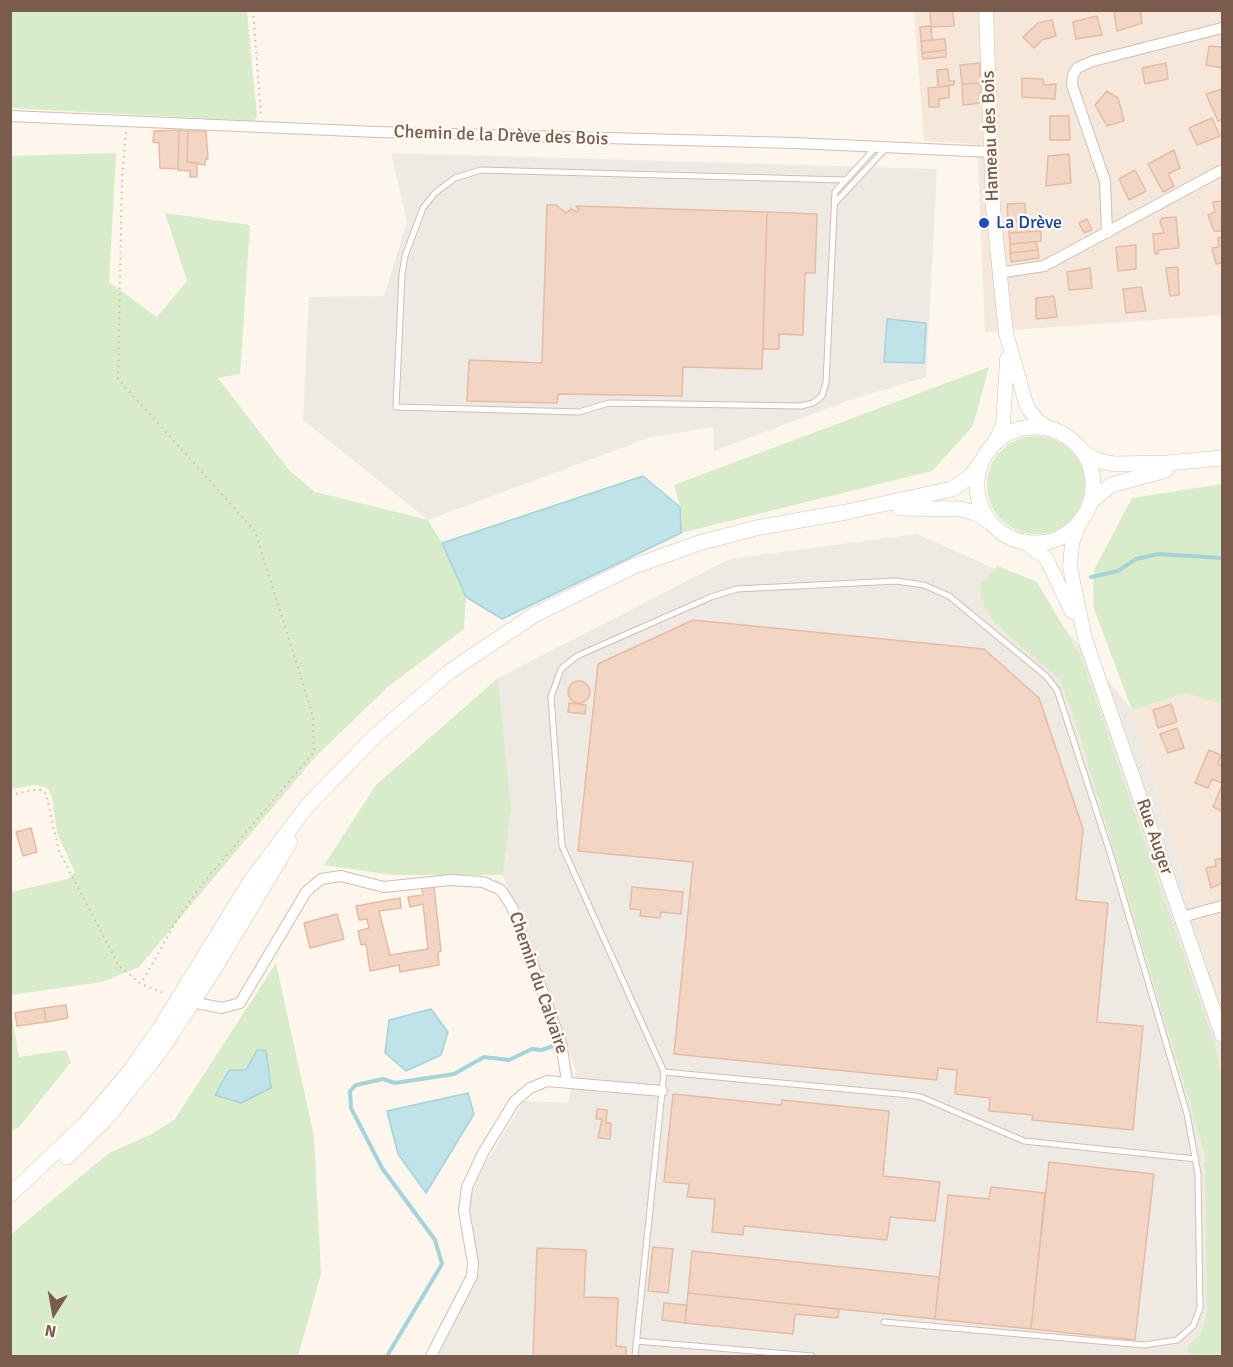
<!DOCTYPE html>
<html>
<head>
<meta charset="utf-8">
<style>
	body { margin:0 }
	#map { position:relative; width:1233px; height:1367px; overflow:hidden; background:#fdf6ec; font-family:Signika,sans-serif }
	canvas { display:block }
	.frame { position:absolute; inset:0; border:12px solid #7a5c4d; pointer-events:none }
	.north { position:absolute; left:24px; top:1283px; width:60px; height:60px; -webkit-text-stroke:4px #fffaf3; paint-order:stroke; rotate:191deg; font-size:16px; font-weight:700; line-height:24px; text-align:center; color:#7a5c4d }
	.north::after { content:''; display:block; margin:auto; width:21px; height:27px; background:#7a5c4d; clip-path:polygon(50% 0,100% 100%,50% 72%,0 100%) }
</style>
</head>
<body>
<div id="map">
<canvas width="1233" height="1367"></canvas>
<div class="frame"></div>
<div class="north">N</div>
</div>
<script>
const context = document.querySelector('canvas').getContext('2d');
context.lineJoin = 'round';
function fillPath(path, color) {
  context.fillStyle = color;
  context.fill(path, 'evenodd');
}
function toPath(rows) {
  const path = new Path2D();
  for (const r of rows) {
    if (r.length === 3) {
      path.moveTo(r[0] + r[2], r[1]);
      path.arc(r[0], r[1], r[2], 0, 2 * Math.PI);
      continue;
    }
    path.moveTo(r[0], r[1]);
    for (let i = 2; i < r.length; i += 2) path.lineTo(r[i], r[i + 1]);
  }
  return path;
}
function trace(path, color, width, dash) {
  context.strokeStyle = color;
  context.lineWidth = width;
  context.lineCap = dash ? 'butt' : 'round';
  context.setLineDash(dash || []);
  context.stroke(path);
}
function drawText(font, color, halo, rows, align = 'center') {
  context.font = font + ' Signika,sans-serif';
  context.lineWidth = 5;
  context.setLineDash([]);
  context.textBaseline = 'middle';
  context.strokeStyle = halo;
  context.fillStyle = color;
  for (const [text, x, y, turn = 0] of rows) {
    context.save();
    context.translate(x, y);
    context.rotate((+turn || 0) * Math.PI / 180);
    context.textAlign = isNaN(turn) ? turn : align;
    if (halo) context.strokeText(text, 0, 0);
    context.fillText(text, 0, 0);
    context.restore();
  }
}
fillPath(toPath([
	[914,11,1222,11,1222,315,985,332,977,144,924,141],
	[1186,693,1222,705,1222,1002,1132,710]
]), '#f5e8da');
fillPath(toPath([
	[391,153,937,169,926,377,850,400,714,451,713,427,651,437,428,520,303,420,309,297,384,296,407,222],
	[917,534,1029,584,1132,710,1222,1002,1222,1356,438,1356,479,1273,468,1202,482,1169,524,1101,568,1103,576,1070,503,875,511,808,498,678,730,559]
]), '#efe9e4');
fillPath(toPath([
	[10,11,247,11,257,117,254,121,11,108],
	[116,153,109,282,157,317,187,281,165,213,250,225,240,374,218,378,289,470,315,492,428,520,442,543,466,597,464,629,389,686,316,756,139,967,102,982,11,995,11,892,68,879,75,872,57,833,52,796,47,788,36,785,11,789,10,156],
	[989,367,973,426,932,471,681,533,680,507,674,485],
	[1036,485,49],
	[1222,484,1222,705,1186,693,1132,710,1093,606,1094,570,1132,498],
	[998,566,1037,582,1080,655,1214,1043,1222,1078,1222,1355,1187,1353,1188,1346,1201,1334,1207,1313,1205,1155,1195,1120,1074,717,1060,680,994,622,981,599,980,584],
	[498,678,511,808,503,875,392,875,324,865,376,785],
	[276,963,314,1137,321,1274,298,1356,11,1356,10,1235,109,1153,152,1134,175,1119],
	[11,1012,19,1057,66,1050,71,1062,19,1127,11,1131]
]), '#d8ecc9');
const water = toPath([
	[887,319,926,323,924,363,884,362,887,319],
	[643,476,680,507,681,533,502,619,466,597,442,543,643,476],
	[431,1009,448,1032,441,1055,406,1071,385,1053,389,1020,431,1009],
	[257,1050,266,1050,271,1088,241,1103,215,1095,229,1070,246,1070,257,1050],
	[468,1093,474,1114,426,1193,398,1154,387,1111,468,1093]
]);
fillPath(water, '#bfe3e8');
trace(water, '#a5d3da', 1.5);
trace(toPath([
	[1091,577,1118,571,1136,559,1158,554,1222,558],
	[387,1356,442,1264,435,1240,382,1168,351,1108,350,1091,356,1085,383,1079,395,1083,454,1074,484,1057,509,1060,532,1049,542,1050,553,1046]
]), '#a5d3da', 4);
const building = toPath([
	[930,10,953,10,954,26,931,27,930,10],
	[1120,10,1140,10,1142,23,1117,31,1114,12,1120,10],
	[1097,16,1102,35,1076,39,1073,22,1097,16],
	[1052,20,1056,36,1042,40,1034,48,1023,37,1038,23,1052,20],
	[931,26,932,40,921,41,920,27,931,26],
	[945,39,946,50,922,53,921,41,945,39],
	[1209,46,1222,47,1222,68,1206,65,1209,46],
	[946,50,946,57,923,59,922,53,946,50],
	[980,63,981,83,962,84,960,65,980,63],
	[1166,63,1168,79,1145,84,1142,68,1166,63],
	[948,69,949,81,954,81,954,85,938,87,937,70,948,69],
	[1022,78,1043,79,1044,85,1056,84,1055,99,1022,97,1022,78],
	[981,83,982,103,963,105,962,84,981,83],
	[949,86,949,98,939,99,939,107,929,107,928,88,949,86],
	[1222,89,1222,120,1218,121,1206,94,1222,89],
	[1107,91,1118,98,1124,121,1107,126,1095,105,1107,91],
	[1050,116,1069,116,1070,140,1050,140,1050,116],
	[1212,118,1220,136,1197,145,1189,128,1212,118],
	[179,130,188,131,187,162,197,163,197,177,190,177,190,171,178,170,179,130],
	[179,130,178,169,160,168,159,143,153,142,154,131,179,130],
	[188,131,206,131,208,159,206,159,205,165,187,162,188,131],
	[1174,150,1180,168,1168,174,1174,186,1163,192,1148,164,1174,150],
	[1069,154,1071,183,1046,186,1048,156,1069,154],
	[1135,170,1146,191,1129,200,1119,179,1135,170],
	[1222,201,1221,231,1214,231,1208,215,1215,212,1213,202,1222,201],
	[1025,203,1026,220,1008,221,1007,204,1025,203],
	[547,205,556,205,566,213,571,209,577,212,579,210,576,206,767,212,762,369,683,367,682,396,558,394,557,403,467,401,469,360,542,363,547,205],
	[767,212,817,214,815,273,805,273,803,335,779,334,779,349,763,349,767,212],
	[1176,217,1179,248,1158,250,1158,254,1155,254,1153,234,1164,233,1160,222,1162,218,1176,217],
	[1040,219,1041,231,1009,233,1008,221,1040,219],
	[1087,219,1092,230,1084,233,1079,223,1087,219],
	[1041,231,1041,241,1010,244,1009,233,1041,231],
	[1222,237,1222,263,1216,264,1212,248,1219,247,1218,238,1222,237],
	[1036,242,1038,250,1010,253,1010,244,1036,242],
	[1136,245,1136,269,1118,271,1116,247,1136,245],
	[1038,250,1039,258,1011,262,1010,253,1038,250],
	[1178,267,1179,295,1170,296,1166,268,1178,267],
	[1090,268,1092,288,1069,290,1067,272,1090,268],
	[1141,287,1146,311,1126,313,1123,289,1141,287],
	[1054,296,1057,317,1036,319,1036,298,1054,296],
	[693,620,984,649,1039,698,1083,829,1076,900,1108,903,1097,1022,1143,1026,1133,1130,1032,1120,1033,1115,989,1111,990,1098,955,1094,957,1070,938,1068,937,1080,674,1054,693,862,578,851,598,664,693,620],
	[579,692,11],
	[569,703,586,705,585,714,568,712,569,703],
	[1171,704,1177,722,1158,728,1153,710,1171,704],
	[1177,728,1184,748,1168,753,1160,734,1177,728],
	[1209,750,1221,755,1218,764,1222,766,1222,783,1212,779,1208,788,1195,783,1209,750],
	[1222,785,1222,811,1213,807,1222,785],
	[31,828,37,852,23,856,16,832,31,828],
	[1222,858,1222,883,1211,888,1206,868,1216,866,1215,860,1222,858],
	[434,887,441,951,438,952,439,965,400,972,399,965,370,971,366,944,361,945,358,931,369,928,367,919,359,920,356,906,400,898,401,908,379,911,390,955,428,949,423,904,410,907,408,897,423,895,422,888,434,887],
	[632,887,683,892,681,914,661,912,660,918,640,916,641,910,630,909,632,887],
	[337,914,344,939,310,948,304,923,337,914],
	[66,1005,68,1018,46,1022,44,1008,66,1005],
	[44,1008,46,1022,17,1026,15,1013,44,1008],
	[673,1094,781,1105,782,1100,889,1111,883,1176,940,1182,935,1221,890,1217,887,1240,744,1226,743,1235,712,1232,715,1199,687,1197,689,1184,664,1182,673,1094],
	[597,1109,607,1110,606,1123,611,1123,610,1139,598,1138,602,1119,596,1119,597,1109],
	[1049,1162,1154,1174,1135,1340,1031,1329,1049,1162],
	[991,1187,1045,1193,1031,1329,935,1319,948,1195,989,1199,991,1187],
	[653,1247,673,1249,668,1293,648,1291,653,1247],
	[537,1248,586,1250,584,1297,618,1298,616,1346,626,1347,626,1356,533,1356,537,1248],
	[692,1251,939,1277,935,1319,688,1293,692,1251],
	[688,1293,839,1309,838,1318,795,1314,793,1334,685,1323,688,1293],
	[664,1303,687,1305,685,1323,662,1320,664,1303]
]);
fillPath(building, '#f3d5c3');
trace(building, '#e6bba3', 1.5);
const service = toPath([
	[845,180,481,170,455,178,435,193,423,208,405,256,402,274,396,407,579,412,609,403,801,406,813,403,822,396,826,383,835,192,875,148],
	[834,204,886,148],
	[664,1072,562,846,551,697,561,669,577,656,711,597,737,589,896,581,924,585,949,596,1046,676,1057,690,1061,702,1112,859,1187,1114,1198,1174,1200,1308,1193,1326,1177,1340,1144,1345,884,1322],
	[636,1341,812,1356],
	[635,1356,664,1072,909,1095,921,1097,1024,1141,1196,1159]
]);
const minor = toPath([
	[10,116,376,132,795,143,992,152],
	[1107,233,1105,181,1072,85,1073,75,1077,68,1093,61,1222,28],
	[998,273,1044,266,1222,170],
	[1182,917,1222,906],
	[186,1001,222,1008,240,1003,306,892,321,879,341,876,384,887,450,880,483,882,501,890,512,907,561,1043,567,1081],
	[431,1356,472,1276,473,1263,464,1211,467,1187,483,1153,514,1102,530,1088,547,1081,662,1091]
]);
const tertiary = toPath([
	[986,10,993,208,1006,333,1027,407,1038,421,1050,429],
	[994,444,1003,425,1007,359],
	[1081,520,1072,543,1070,567,1085,639,1222,1035],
	[1023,541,1046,558,1072,612]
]);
const secondary = toPath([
	[1035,485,58],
	[1082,451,1095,460,1115,464,1167,463,1222,458],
	[1090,502,1111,485,1166,470],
	[900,508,960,509,975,513,990,522],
	[67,1157,105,1120,158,1054,213,971,290,842],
	[10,1195,85,1124,130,1071,164,1022,252,879,308,805,375,736,449,672,534,615,632,567,699,543,756,528,846,512,952,489,971,476,981,462]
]);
trace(service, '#d1beb0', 7);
trace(minor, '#d1beb0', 12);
trace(tertiary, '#d1beb0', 15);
trace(secondary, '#d6c0b0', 16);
trace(toPath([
	[253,10,261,115],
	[126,132,122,177,118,379,255,531,313,716,314,752,203,883,178,918,141,984],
	[10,795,34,790,42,790,46,794,59,851,119,966,141,984,166,994]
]), '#d9b8a5', 2, [1.5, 4.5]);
trace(service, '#fff', 5);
trace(minor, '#fff', 10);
trace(tertiary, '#fff', 14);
trace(secondary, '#fff', 15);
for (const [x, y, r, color] of [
	[984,223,6,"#1a4fb4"]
]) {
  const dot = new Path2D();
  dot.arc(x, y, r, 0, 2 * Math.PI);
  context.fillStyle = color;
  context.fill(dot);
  trace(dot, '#fffaf3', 2);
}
drawText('18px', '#7a5c4d', '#fffaf3', [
	["Chemin de la Drève des Bois",501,136,2],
	["Hameau des Bois",991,136,-92],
	["Rue Auger",1154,837,71],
	["Chemin du Calvaire",538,983,71]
]);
drawText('18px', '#164399', '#fffaf3', [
	["La Drève",996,223]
], 'left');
</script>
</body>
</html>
